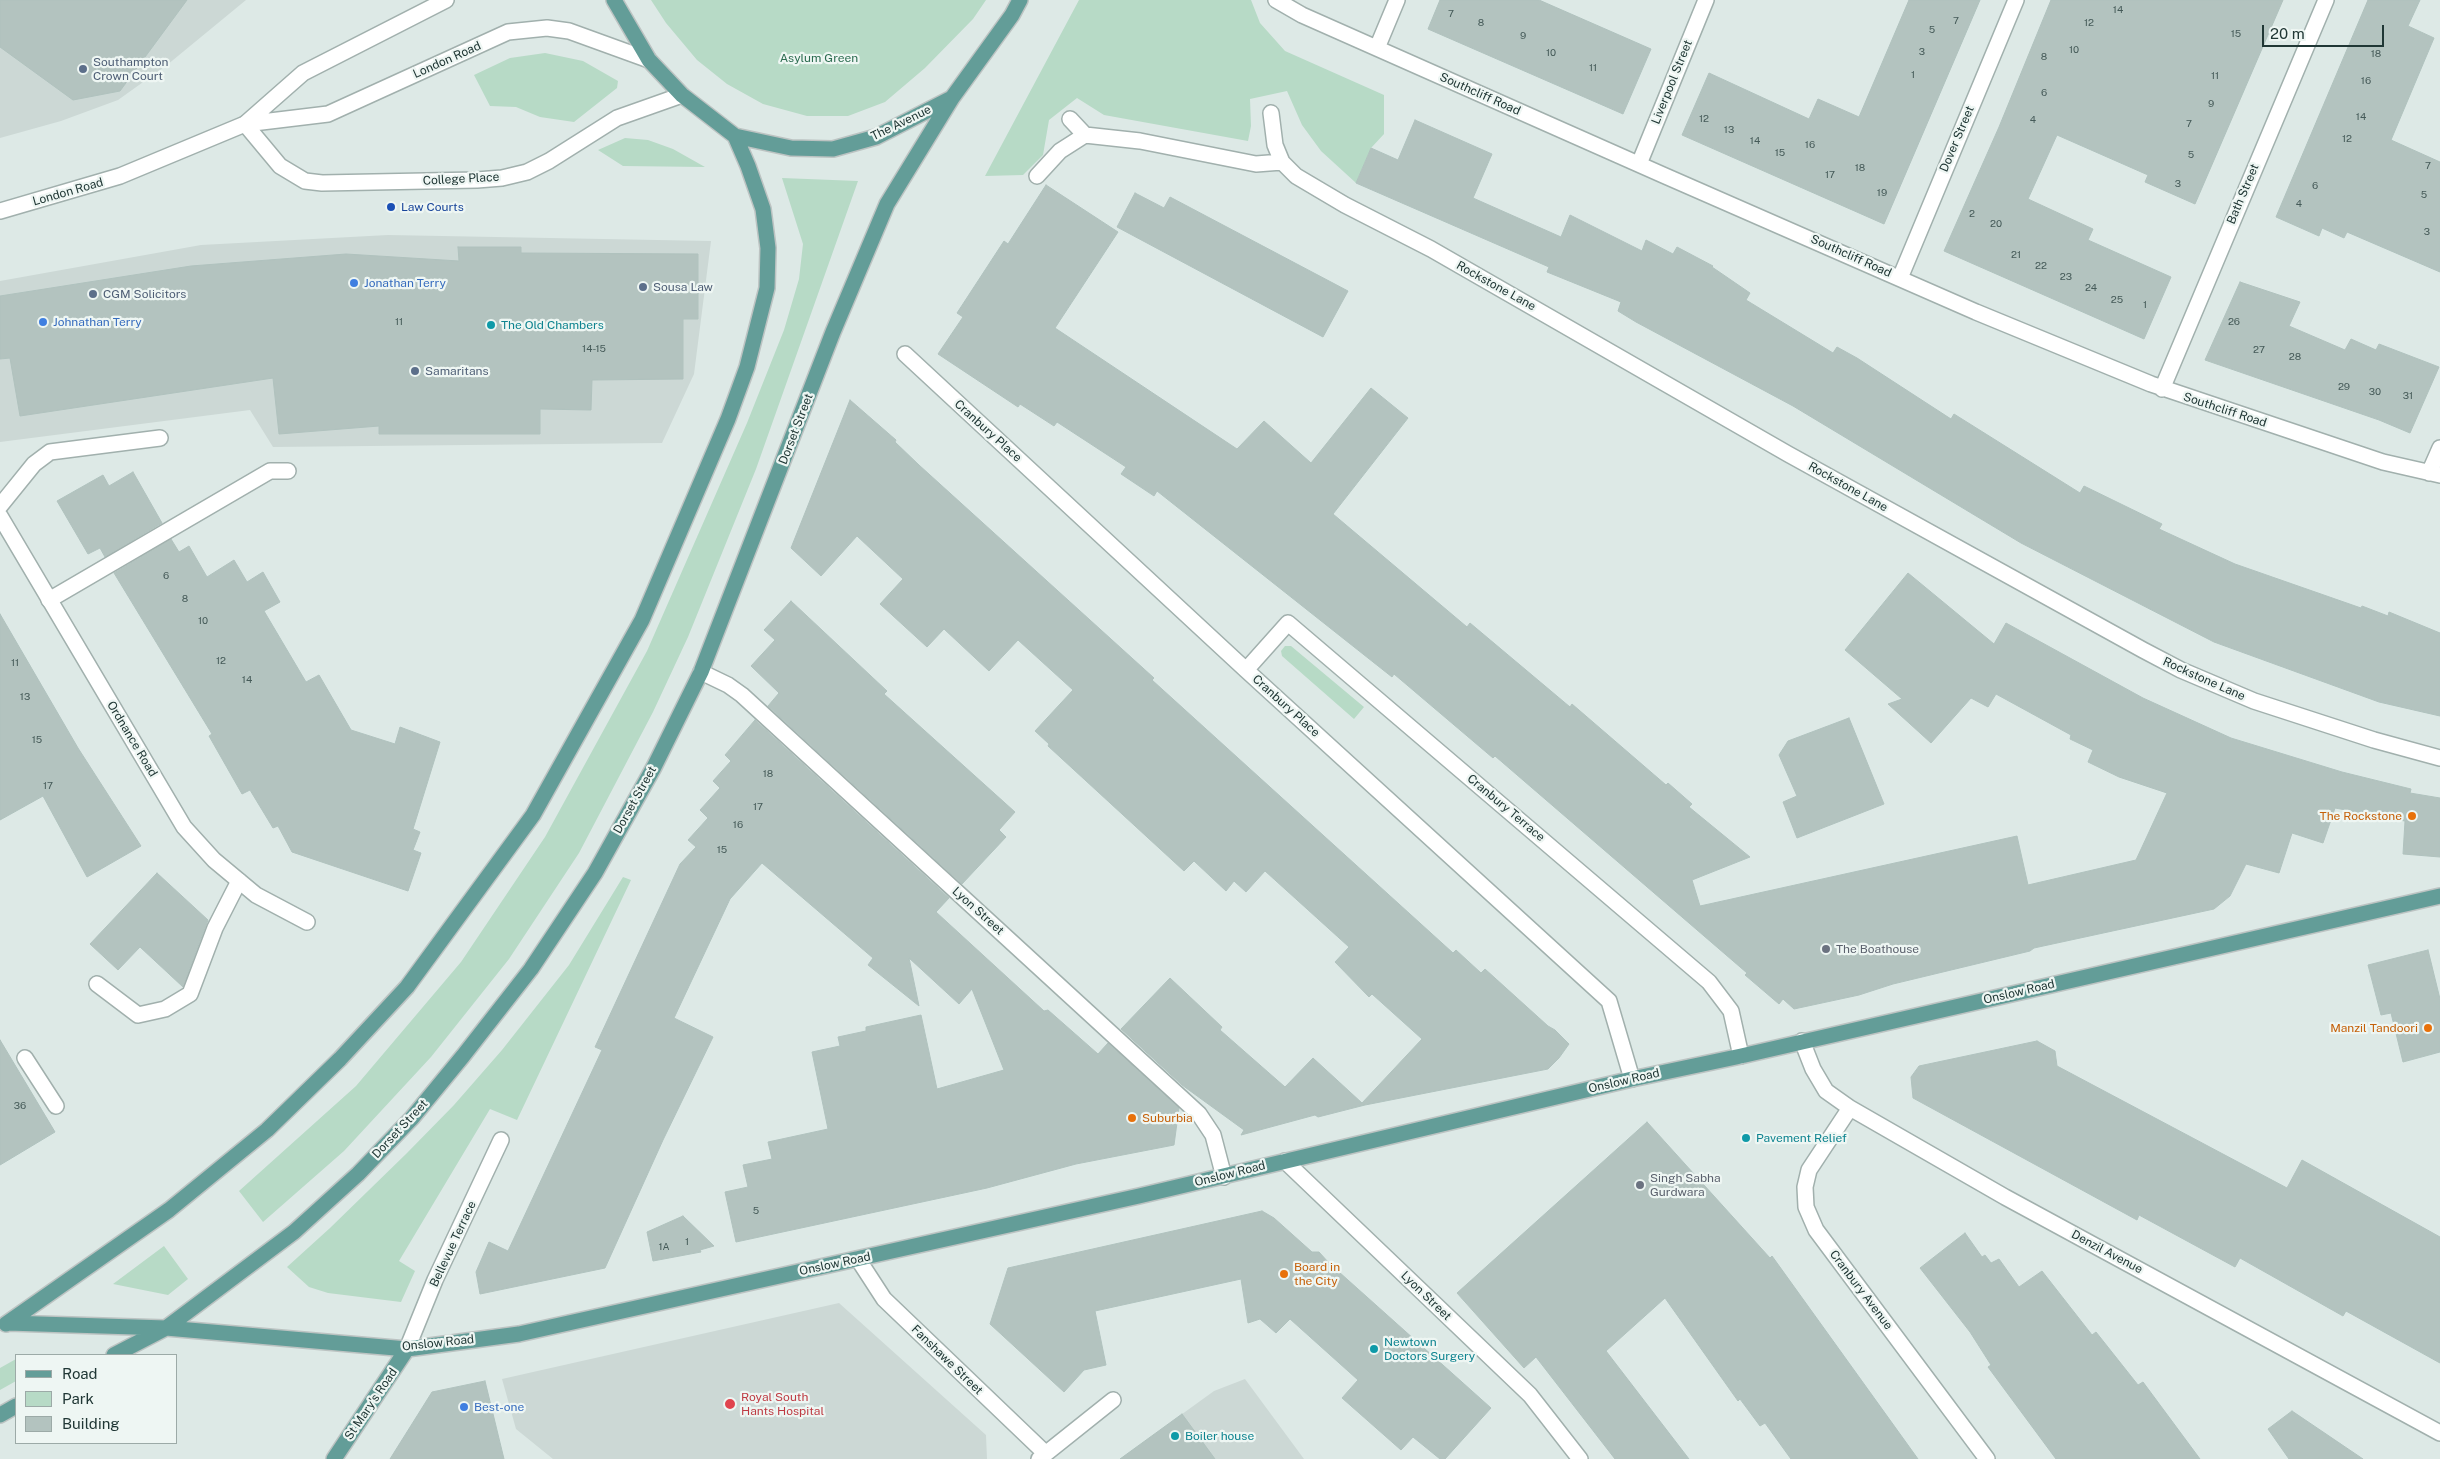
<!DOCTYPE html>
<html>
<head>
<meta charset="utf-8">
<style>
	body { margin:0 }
	#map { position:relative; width:2440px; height:1459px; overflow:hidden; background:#dde9e6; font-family:"Public Sans",sans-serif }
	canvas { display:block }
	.legend { position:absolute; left:15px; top:1354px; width:162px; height:90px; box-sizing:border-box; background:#eef6f3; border:1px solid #9caaa7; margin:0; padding:6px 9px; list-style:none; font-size:15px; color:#203735 }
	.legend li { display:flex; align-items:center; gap:10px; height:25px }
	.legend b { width:25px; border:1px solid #9caaa7 }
	.scale { position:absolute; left:2262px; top:25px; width:122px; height:22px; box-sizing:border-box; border:2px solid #203735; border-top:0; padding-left:6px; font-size:15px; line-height:18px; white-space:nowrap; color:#203735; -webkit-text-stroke:4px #eef6f3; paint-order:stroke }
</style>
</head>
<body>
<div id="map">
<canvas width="2440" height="1459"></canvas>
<ul class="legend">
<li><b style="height:6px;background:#639d98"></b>Road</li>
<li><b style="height:14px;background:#b7dac6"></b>Park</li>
<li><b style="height:14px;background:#b3c3bf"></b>Building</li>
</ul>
<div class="scale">20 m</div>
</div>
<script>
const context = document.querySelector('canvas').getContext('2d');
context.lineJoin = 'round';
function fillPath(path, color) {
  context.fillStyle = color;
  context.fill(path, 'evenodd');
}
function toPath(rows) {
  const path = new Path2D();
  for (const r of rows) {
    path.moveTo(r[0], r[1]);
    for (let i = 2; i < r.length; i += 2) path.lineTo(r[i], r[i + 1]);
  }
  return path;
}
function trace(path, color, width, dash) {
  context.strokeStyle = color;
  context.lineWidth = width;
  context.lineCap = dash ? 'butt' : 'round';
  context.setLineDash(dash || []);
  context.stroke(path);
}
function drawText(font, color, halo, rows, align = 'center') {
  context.font = font + ' "Public Sans",sans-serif';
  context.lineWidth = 4.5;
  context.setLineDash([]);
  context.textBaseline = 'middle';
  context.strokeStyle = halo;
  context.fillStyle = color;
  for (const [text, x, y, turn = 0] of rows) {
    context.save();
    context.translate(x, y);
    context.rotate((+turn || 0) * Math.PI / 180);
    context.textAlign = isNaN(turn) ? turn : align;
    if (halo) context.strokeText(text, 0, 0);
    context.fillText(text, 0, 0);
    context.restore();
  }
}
fillPath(toPath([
	[0,0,246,0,167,65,118,100,61,121,0,138],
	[388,235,711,241,694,374,662,443,273,447,250,410,0,442,0,281,201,245],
	[839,1303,986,1435,987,1459,553,1459,516,1429,502,1379],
	[1245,1379,1304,1459,1120,1459,1214,1391]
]), '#ccd8d5');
fillPath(toPath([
	[651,0,986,0,973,19,925,68,885,102,848,116,807,116,763,104,727,84,697,60,666,23],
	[1079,0,1251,0,1260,23,1285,51,1384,95,1384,134,1371,148,1356,183,1321,151,1302,125,1287,91,1250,99,1251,126,1248,141,1104,115,1077,98,1049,120,1043,155,1023,175,985,176],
	[545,53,583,61,618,81,617,88,574,122,540,117,516,107,490,106,474,75,510,58],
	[625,138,648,140,673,149,705,167,623,166,598,150],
	[782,178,858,181,756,469,688,637,653,712,579,853,509,959,431,1057,344,1151,263,1222,239,1191,356,1086,461,962,545,837,647,651,747,423,784,330,799,279,803,244],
	[1285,646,1291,646,1364,707,1354,719,1282,656,1281,651],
	[623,877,631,880,517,1120,490,1109,399,1261,415,1271,401,1302,328,1293,309,1287,287,1267,330,1228,407,1153,454,1105,502,1050,569,965],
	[164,1246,188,1279,168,1295,113,1284],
	[16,1359,16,1381,0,1390,0,1368]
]), '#b7dac6');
const building = toPath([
	[0,0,187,0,120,91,73,100,0,47,0,0],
	[1440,0,1539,0,1651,49,1623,114,1428,29,1440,0],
	[1909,0,1980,0,1884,224,1682,135,1709,73,1809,119,1818,99,1859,117,1909,0],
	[2051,0,2283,0,2195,204,2145,182,2148,175,2057,135,2028,199,2093,229,2088,240,2171,277,2144,339,1944,251,1999,127,2051,0],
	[2368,0,2420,0,2408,26,2434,38,2391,140,2440,162,2440,272,2347,232,2344,238,2322,228,2319,236,2276,217,2368,0],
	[1415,120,1492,154,1473,198,1561,237,1570,215,1642,251,1646,240,1673,254,1677,247,1713,266,1712,267,1750,293,1746,300,1833,353,1837,347,1857,358,1951,419,1954,414,2080,493,2084,486,2162,524,2159,529,2235,564,2361,608,2362,606,2388,616,2389,612,2440,633,2440,716,2379,702,2214,642,2021,543,1793,406,1636,322,1618,311,1621,302,1547,272,1549,267,1356,183,1371,148,1398,160,1415,120],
	[1046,185,1118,232,1055,328,1237,449,1264,421,1311,463,1371,388,1408,418,1333,514,1467,627,1470,623,1570,707,1572,704,1666,785,1668,783,1692,804,1689,807,1750,857,1692,880,1700,906,2017,836,2028,885,2136,860,2167,793,2119,777,2088,762,2093,750,2070,739,2071,735,1996,694,1988,707,1971,698,1931,743,1888,704,1902,699,1845,650,1908,573,1994,644,2006,623,2143,698,2231,738,2342,772,2411,789,2410,793,2440,798,2440,857,2403,854,2405,821,2335,808,2323,843,2292,833,2279,873,2246,864,2230,896,2214,909,2034,948,2030,951,1893,984,1859,995,1794,1009,1783,999,1779,1004,1745,975,1747,973,1495,756,1493,758,1394,674,1392,677,1157,491,1154,496,1121,474,1126,467,1057,422,1054,426,1020,404,1018,407,938,354,963,317,957,313,1004,241,1008,244,1046,185],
	[1135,193,1164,208,1170,197,1348,291,1323,337,1117,227,1135,193],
	[458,247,521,247,521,253,698,254,698,319,683,319,683,379,592,380,591,410,540,409,540,434,379,434,379,426,279,434,273,378,20,416,10,358,0,359,0,296,191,266,346,254,459,261,458,247],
	[2240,282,2300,302,2289,326,2345,350,2351,339,2376,350,2379,344,2439,367,2410,433,2379,420,2205,360,2240,282],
	[850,400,896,440,895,442,919,465,1154,678,1152,680,1453,953,1456,950,1481,973,1485,969,1548,1026,1555,1030,1569,1044,1559,1058,1548,1069,1365,1105,1318,1117,1315,1115,1241,1135,1244,1130,1182,1085,1121,1029,1170,978,1222,1027,1220,1030,1285,1087,1313,1058,1362,1103,1422,1039,1372,994,1369,997,1335,962,1349,947,1265,871,1246,892,1234,881,1226,891,1194,861,1184,871,1048,746,1049,744,1035,731,1073,690,1018,640,989,671,944,629,927,647,880,604,903,579,857,536,821,576,791,548,850,400],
	[133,472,162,523,105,557,100,548,88,554,57,501,103,475,109,486,133,472],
	[171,539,179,552,189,546,207,577,234,560,247,582,263,572,280,602,264,611,306,682,319,675,351,730,395,744,400,727,440,742,413,829,420,832,413,850,421,853,408,891,292,852,278,826,273,828,250,790,242,794,209,736,212,734,114,573,171,539],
	[791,601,887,691,884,694,1015,812,999,830,1006,837,962,884,768,706,779,693,751,666,775,640,764,630,791,601],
	[0,614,78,748,141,846,87,877,43,796,0,820,0,614],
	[1849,718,1884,804,1797,838,1783,802,1797,796,1779,755,1788,741,1849,718],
	[755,720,949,898,936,912,1044,1011,1048,1010,1098,1054,1108,1043,1179,1108,1174,1145,1076,1164,987,1188,736,1242,725,1192,748,1187,743,1165,772,1159,768,1142,828,1129,812,1052,840,1046,838,1037,866,1031,866,1027,921,1015,937,1089,1004,1070,972,989,959,1004,909,958,919,1006,868,965,873,958,762,863,730,899,674,1018,713,1037,663,1140,605,1268,480,1294,476,1272,489,1242,508,1251,602,1050,595,1047,680,864,696,847,688,840,708,818,700,810,720,788,713,781,731,761,725,755,755,720],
	[157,873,208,920,183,987,140,947,118,970,90,944,157,873],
	[2428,950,2440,999,2440,1052,2403,1062,2391,1013,2381,1015,2368,965,2428,950],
	[0,1040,55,1132,0,1165,0,1040],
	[2037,1041,2055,1051,2057,1066,2287,1188,2302,1160,2440,1237,2440,1363,2346,1311,2343,1316,2240,1258,2235,1267,2139,1215,2137,1220,1913,1098,1911,1077,1919,1066,2037,1041],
	[1647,1122,1770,1258,1772,1256,1918,1459,1791,1459,1765,1423,1760,1426,1740,1399,1738,1401,1665,1298,1606,1351,1689,1459,1615,1459,1536,1357,1524,1368,1457,1293,1647,1122],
	[1262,1211,1274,1218,1312,1252,1319,1252,1329,1263,1491,1408,1445,1459,1440,1459,1413,1437,1401,1450,1342,1398,1358,1380,1290,1319,1276,1333,1260,1319,1248,1323,1241,1279,1095,1311,1106,1365,1084,1370,1064,1392,990,1324,1008,1268,1262,1211],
	[683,1216,714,1246,700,1250,701,1252,653,1261,647,1232,683,1216],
	[1965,1233,1982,1257,1985,1255,1991,1263,1999,1259,2019,1287,2042,1271,2092,1335,2096,1332,2138,1385,2143,1382,2200,1459,2056,1459,1988,1367,1991,1365,1970,1332,1920,1268,1965,1233],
	[485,1381,504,1459,390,1459,432,1392,485,1381],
	[2292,1411,2363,1459,2289,1459,2268,1429,2292,1411],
	[1182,1414,1215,1459,1120,1459,1182,1414]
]);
fillPath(building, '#b3c3bf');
trace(building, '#b0c2be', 1);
const service = toPath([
	[0,506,34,464,50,452,160,438],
	[49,600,270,471,288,471],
	[97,984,138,1015,165,1009,190,994,215,928,239,881],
	[25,1058,56,1106]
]);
const minor = toPath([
	[1276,0,1302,15,1663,175,1976,312,2151,384,2383,462,2440,475],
	[1377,48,1397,0],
	[1271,113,1275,145,1282,162,1296,176,1345,205,1431,249,1788,454,2143,650,2181,670,2254,701,2374,740,2440,758],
	[1070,119,1085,135,1140,141,1256,164,1282,162],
	[245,124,280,166,305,181,322,183,477,180,502,178,527,172,549,161,617,118,682,95],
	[1639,164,1706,0],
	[1037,176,1060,151,1085,135],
	[1900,278,2016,0],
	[905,354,1246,670,1609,1001,1632,1079],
	[2162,389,2326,0],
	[2429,473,2440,448],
	[0,516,184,827,214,860,256,895,307,922],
	[1246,670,1288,623,1709,982,1731,1011,1741,1056],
	[701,672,728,685,742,695,1199,1114,1213,1135,1224,1177],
	[1802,1041,1813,1069,1826,1091,1850,1108,2005,1197,2440,1433],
	[1850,1108,1809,1170,1805,1187,1806,1207,1816,1230,1987,1459],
	[1285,1161,1530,1395,1580,1459],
	[858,1259,884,1299,1045,1453],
	[407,1349,435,1280,501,1140],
	[1039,1459,1113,1400]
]);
const tertiary = toPath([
	[245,124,303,73,446,0],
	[0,211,120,176,245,124,328,114,508,32,547,28,569,31,649,60]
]);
const primary = toPath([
	[614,0,649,60,682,95,735,136,791,148,833,149,876,137,950,99],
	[8,1323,166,1328,407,1349,519,1334,1139,1196,1632,1079,1741,1056,2440,896],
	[6,1324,169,1210,267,1130,340,1059,407,987,533,815,642,620,728,419,747,367,767,288,768,248,763,209,748,166,735,136],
	[114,1355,166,1328,294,1232,358,1174,412,1118,463,1056,531,969,595,873,654,767,701,672,833,332,887,204,952,98,1012,15,1020,0],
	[0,1415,16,1406],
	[334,1459,407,1349]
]);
trace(service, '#a1b0ad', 18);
trace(minor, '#a1b0ad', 18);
trace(tertiary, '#a1b0ad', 18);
trace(primary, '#bcc3c2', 18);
trace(service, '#fff', 15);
trace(minor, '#fff', 15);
trace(tertiary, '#fff', 15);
trace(primary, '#639d98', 15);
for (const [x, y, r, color] of [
	[83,69,5,"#5c6f8a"],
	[391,207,5,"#1a4fb4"],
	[354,283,5,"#3f7fe0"],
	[643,287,5,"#5c6f8a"],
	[93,294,5,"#5c6f8a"],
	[43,322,5,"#3f7fe0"],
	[491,325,5,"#0f9aa8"],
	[415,371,5,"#5c6f8a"],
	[2412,816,5,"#e8710a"],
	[1826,949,5,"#6b7280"],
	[2428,1028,5,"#e8710a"],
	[1132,1118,5,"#e8710a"],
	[1746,1138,5,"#0f9aa8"],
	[1640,1185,5,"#6b7280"],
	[1284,1274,5,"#e8710a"],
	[1374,1349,5,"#0f9aa8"],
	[730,1404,6,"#e0444e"],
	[464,1407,5,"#3f7fe0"],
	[1175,1436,5,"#0f9aa8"]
]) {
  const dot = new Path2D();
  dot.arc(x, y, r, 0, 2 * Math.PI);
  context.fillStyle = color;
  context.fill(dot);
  trace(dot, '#eef6f3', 2);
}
drawText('10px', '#455a58', null, [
	["14",2118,10],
	["7",1451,14],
	["7",1956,21],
	["8",1481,23],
	["12",2089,23],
	["5",1932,30],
	["15",2236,34],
	["9",1523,36],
	["10",2074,50],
	["3",1922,52],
	["10",1551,53],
	["18",2376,54],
	["8",2044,57],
	["11",1593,68],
	["1",1913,75],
	["11",2215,76],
	["16",2366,81],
	["6",2044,93],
	["9",2211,104],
	["14",2361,117],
	["12",1704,119],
	["4",2033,120],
	["7",2189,124],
	["13",1729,130],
	["12",2347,139],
	["14",1755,141],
	["16",1810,145],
	["15",1780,153],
	["5",2191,155],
	["7",2428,166],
	["18",1860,168],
	["17",1830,175],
	["3",2178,184],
	["6",2315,186],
	["19",1882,193],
	["5",2424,195],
	["4",2299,204],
	["2",1972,214],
	["20",1996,224],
	["3",2427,232],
	["21",2016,255],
	["22",2041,266],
	["23",2066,277],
	["24",2091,288],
	["25",2117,300],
	["1",2145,305],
	["11",399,322],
	["26",2234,322],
	["14-15",594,349],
	["27",2259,350],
	["28",2295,357],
	["29",2344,387],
	["30",2375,392],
	["31",2408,396],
	["6",166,576],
	["8",185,599],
	["10",203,621],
	["12",221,661],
	["11",15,663],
	["14",247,680],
	["13",25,697],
	["15",37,740],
	["18",768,774],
	["17",48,786],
	["17",758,807],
	["16",738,825],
	["15",722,850],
	["36",20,1106],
	["5",756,1211],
	["1",687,1242],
	["1A",664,1247]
]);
drawText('12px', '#2c6c50', '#eef6f3', [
	["Asylum Green",819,58]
]);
drawText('12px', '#203735', '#eef6f3', [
	["London Road",447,60,-24],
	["Liverpool Street",1672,82,-68],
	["Southcliff Road",1480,94,24],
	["The Avenue",901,123,-26],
	["Dover Street",1957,139,-67],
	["College Place",461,179,-3],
	["London Road",68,192,-16],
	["Bath Street",2243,194,-67],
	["Southcliff Road",1851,256,24],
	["Rockstone Lane",1496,286,29],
	["Southcliff Road",2225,410,18],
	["Dorset Street",796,429,-69],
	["Cranbury Place",988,431,42],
	["Rockstone Lane",1848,487,29],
	["Rockstone Lane",2204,679,24],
	["Cranbury Place",1286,706,42],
	["Ordnance Road",132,739,59],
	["Dorset Street",635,800,-61],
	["Cranbury Terrace",1506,808,40],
	["Lyon Street",978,911,42],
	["Onslow Road",2019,992,-13],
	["Onslow Road",1624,1081,-13],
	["Dorset Street",400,1129,-47],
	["Onslow Road",1230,1174,-14],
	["Bellevue Terrace",453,1244,-65],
	["Denzil Avenue",2107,1252,28],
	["Onslow Road",835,1264,-12],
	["Cranbury Avenue",1861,1290,53],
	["Lyon Street",1426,1296,44],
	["Onslow Road",438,1343,-6],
	["Fanshawe Street",947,1360,44],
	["St Mary's Road",371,1404,-56]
]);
drawText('12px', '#4e5e75', '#eef6f3', [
	["Southampton",93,62],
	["Crown Court",93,76],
	["Sousa Law",653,287],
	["CGM Solicitors",103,294],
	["Samaritans",425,371]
], 'left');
drawText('12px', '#164399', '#eef6f3', [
	["Law Courts",401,207]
], 'left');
drawText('12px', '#366cbe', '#eef6f3', [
	["Jonathan Terry",364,283],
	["Johnathan Terry",53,322],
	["Best-one",474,1407]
], 'left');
drawText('12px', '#0d838f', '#eef6f3', [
	["The Old Chambers",501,325],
	["Pavement Relief",1756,1138],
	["Newtown",1384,1342],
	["Doctors Surgery",1384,1356],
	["Boiler house",1185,1436]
], 'left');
drawText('12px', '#c56008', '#eef6f3', [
	["The Rockstone",2402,816],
	["Manzil Tandoori",2418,1028],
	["Suburbia",1142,1118,"left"],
	["Board in",1294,1267,"left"],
	["the City",1294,1281,"left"]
], 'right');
drawText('12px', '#5b616d', '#eef6f3', [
	["The Boathouse",1836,949],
	["Singh Sabha",1650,1178],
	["Gurdwara",1650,1192]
], 'left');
drawText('12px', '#be3a42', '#eef6f3', [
	["Royal South",741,1397],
	["Hants Hospital",741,1411]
], 'left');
</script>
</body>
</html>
